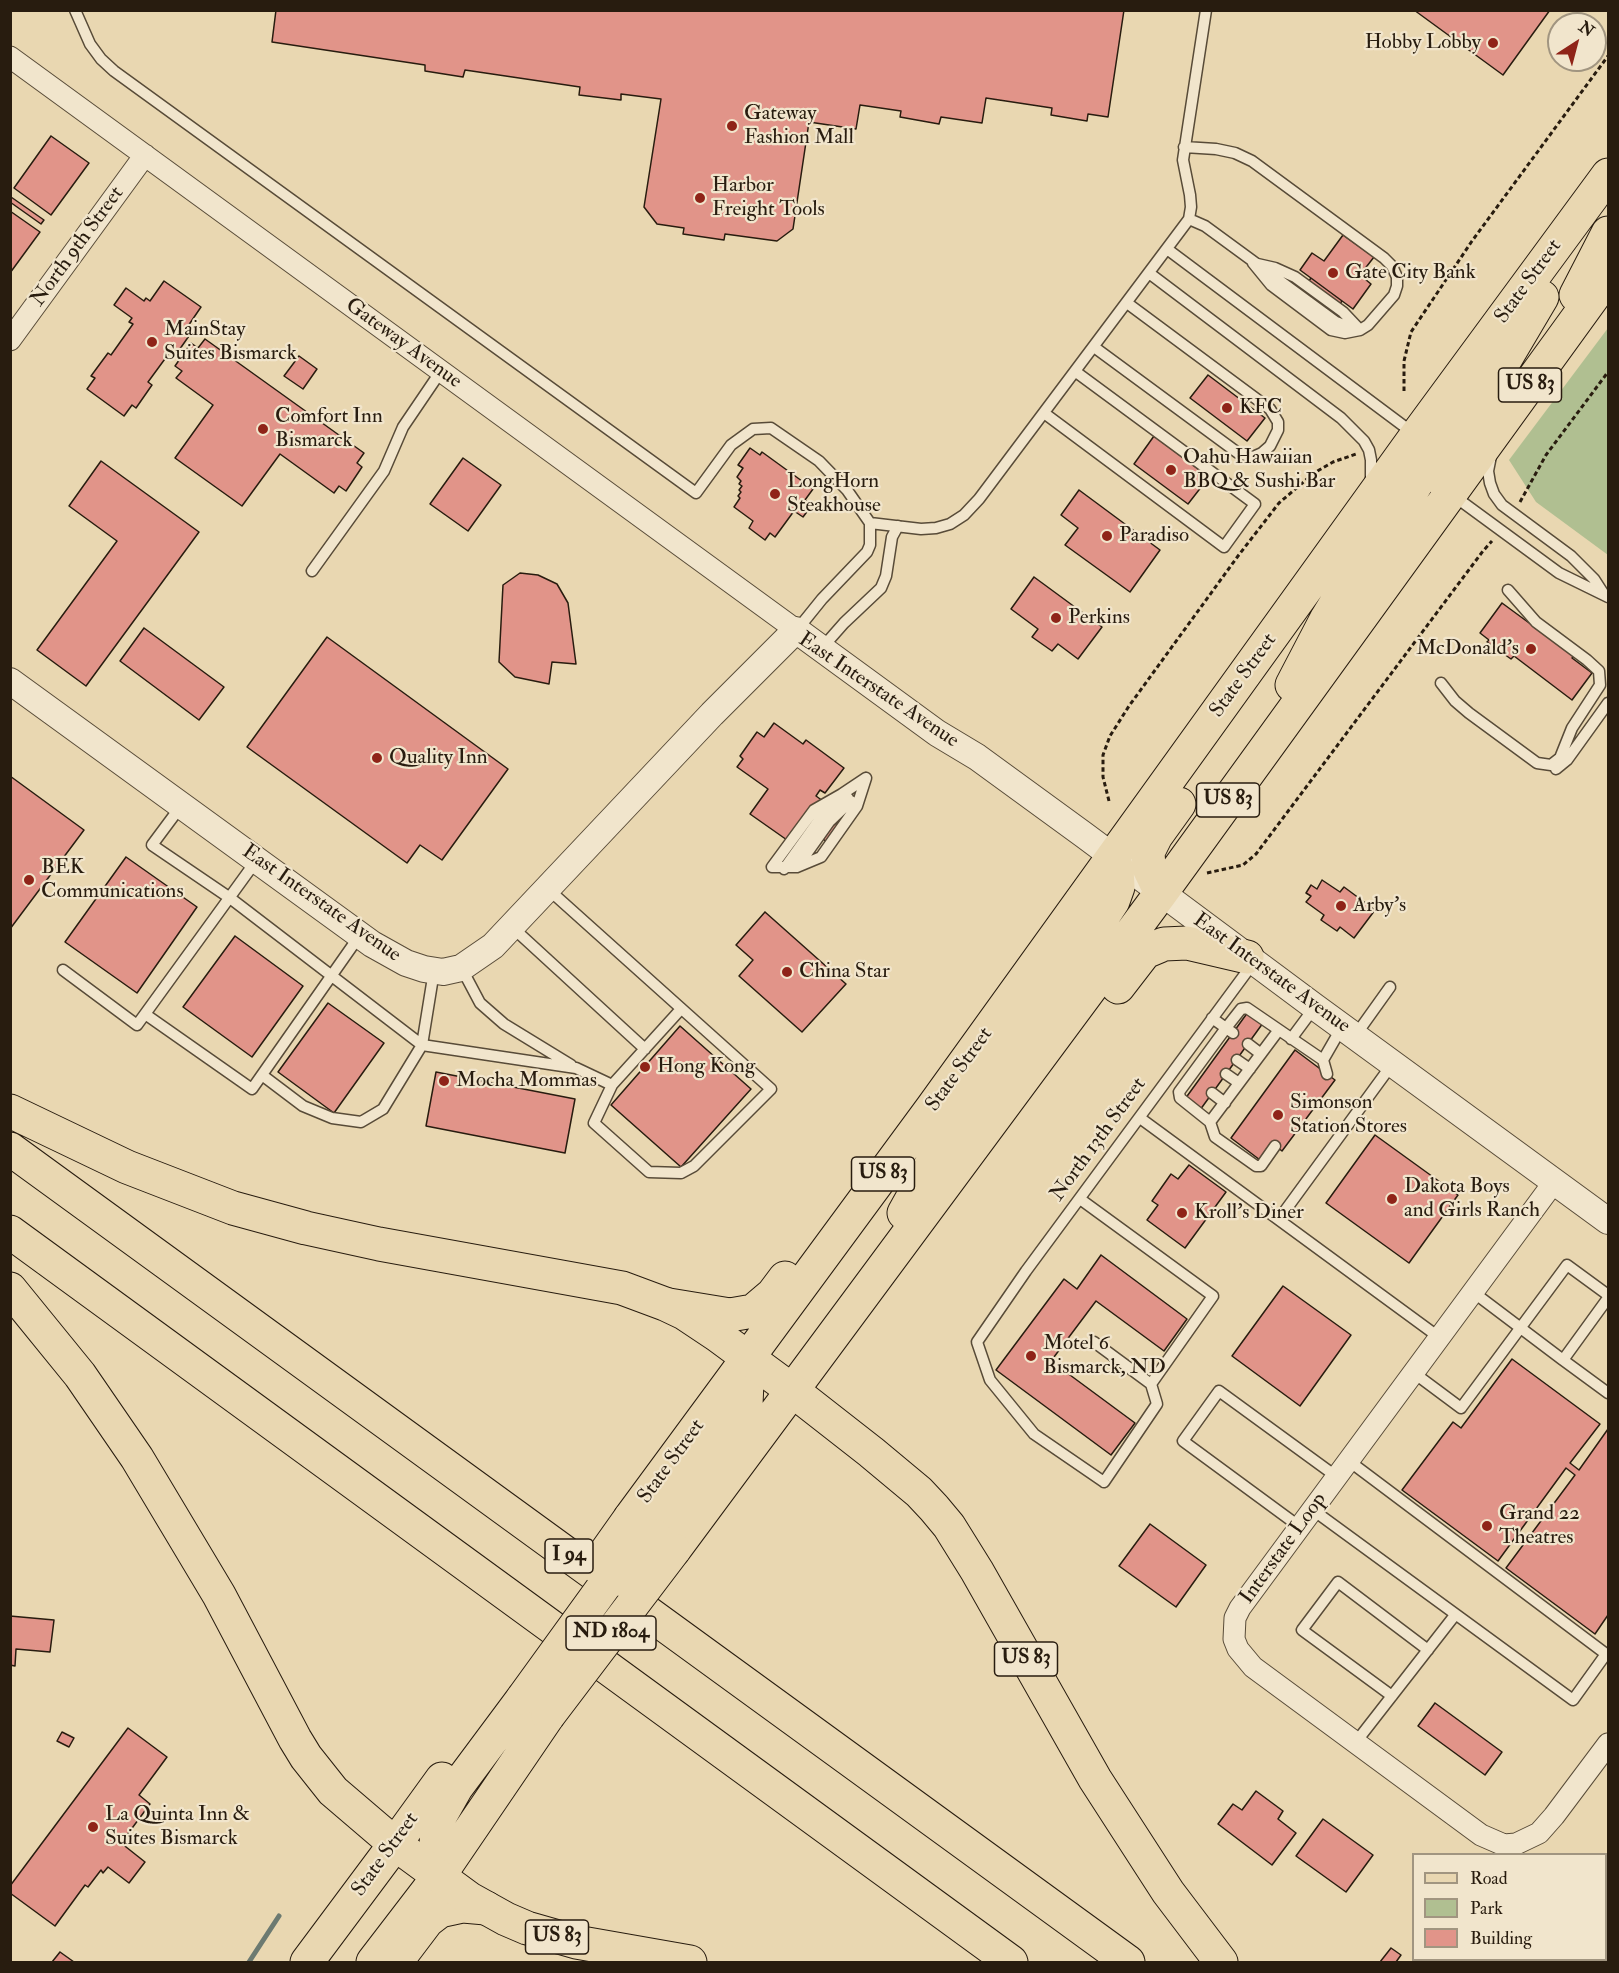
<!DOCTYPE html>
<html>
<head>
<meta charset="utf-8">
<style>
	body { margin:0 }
	#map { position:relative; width:1619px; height:1973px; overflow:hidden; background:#e9d7b1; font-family:"IM FELL Double Pica",serif }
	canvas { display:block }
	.frame { position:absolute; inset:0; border:12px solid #281c0f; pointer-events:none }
	.legend { position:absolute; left:1412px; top:1853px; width:195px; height:108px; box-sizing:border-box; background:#f1e5cc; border:2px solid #a19580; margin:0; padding:8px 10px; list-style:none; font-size:18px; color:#281c0f }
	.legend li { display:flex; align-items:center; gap:12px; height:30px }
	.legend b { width:30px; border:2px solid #a19580 }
	.north { position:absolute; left:1547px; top:12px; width:60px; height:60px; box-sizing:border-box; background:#f1e5cc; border:2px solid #a19580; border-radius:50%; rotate:36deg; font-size:16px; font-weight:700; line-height:24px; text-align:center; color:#281c0f }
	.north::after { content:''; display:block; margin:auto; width:21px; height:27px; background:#8f2418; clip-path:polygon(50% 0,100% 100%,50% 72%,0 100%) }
</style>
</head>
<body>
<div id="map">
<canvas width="1619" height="1973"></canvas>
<div class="frame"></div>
<ul class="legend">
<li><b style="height:8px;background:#e9d7b1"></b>Road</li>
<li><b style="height:16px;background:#b0bf91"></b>Park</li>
<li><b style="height:16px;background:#e19489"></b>Building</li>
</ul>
<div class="north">N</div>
</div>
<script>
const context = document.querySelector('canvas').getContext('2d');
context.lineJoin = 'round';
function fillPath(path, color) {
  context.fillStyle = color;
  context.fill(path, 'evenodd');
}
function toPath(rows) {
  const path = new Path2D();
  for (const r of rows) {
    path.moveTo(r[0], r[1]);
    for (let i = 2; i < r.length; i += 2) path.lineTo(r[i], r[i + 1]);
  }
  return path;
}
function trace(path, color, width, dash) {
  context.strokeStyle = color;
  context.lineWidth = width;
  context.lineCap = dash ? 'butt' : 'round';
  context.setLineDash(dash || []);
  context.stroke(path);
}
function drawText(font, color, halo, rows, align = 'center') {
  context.font = font + ' "IM FELL Double Pica",serif';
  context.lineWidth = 4.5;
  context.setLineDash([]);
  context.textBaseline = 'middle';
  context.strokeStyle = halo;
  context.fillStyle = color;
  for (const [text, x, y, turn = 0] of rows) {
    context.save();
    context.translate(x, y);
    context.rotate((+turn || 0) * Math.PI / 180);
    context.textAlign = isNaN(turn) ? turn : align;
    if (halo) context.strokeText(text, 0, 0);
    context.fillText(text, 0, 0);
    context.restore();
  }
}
fillPath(toPath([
	[1608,328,1608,555,1536,502,1509,460]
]), '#b0bf91');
trace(toPath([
	[249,1962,279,1916]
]), '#6c7a71', 5);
const building = toPath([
	[276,10,1124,10,1108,117,1088,114,1087,121,1051,115,1052,108,986,98,982,123,941,117,939,124,900,117,901,111,860,105,856,129,809,122,793,229,777,241,725,234,724,240,683,234,684,228,657,224,644,207,661,99,621,94,621,100,579,95,580,87,465,70,463,77,425,71,425,65,272,42,276,10],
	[1414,10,1550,10,1503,75,1414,10],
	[51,136,89,163,51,215,14,188,51,136],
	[11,197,44,220,41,224,10,202,11,197],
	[10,211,40,232,10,273,10,211],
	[1343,235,1374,257,1360,275,1371,284,1353,309,1300,270,1312,253,1324,261,1343,235],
	[1311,278,1342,301,1326,323,1295,300,1311,278],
	[164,281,201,307,186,329,191,333,175,356,170,352,148,382,152,385,136,408,132,405,124,416,87,389,95,378,91,376,108,353,111,355,133,324,129,322,132,318,114,305,126,288,144,301,146,298,150,301,164,281],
	[205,339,364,453,357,463,362,467,346,491,339,486,334,493,280,454,242,506,175,458,213,405,176,378,182,371,175,366,191,343,198,348,205,339],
	[299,356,317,369,303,389,284,376,299,356],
	[1208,375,1265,418,1247,441,1190,398,1208,375],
	[1154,436,1209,477,1188,504,1134,464,1154,436],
	[750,448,760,455,762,452,813,489,805,500,812,505,803,517,794,511,775,537,770,533,765,540,749,528,753,521,734,507,740,498,738,496,741,492,739,490,742,486,739,484,741,481,737,477,743,468,738,465,750,448],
	[463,458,501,485,468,531,430,504,463,458],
	[101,461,199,532,86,686,37,650,117,541,69,506,101,461],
	[1079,490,1160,550,1130,592,1065,545,1078,528,1061,515,1079,490],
	[520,573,538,575,557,584,568,603,576,664,552,662,549,684,515,677,499,662,503,585,520,573],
	[1034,577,1102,627,1078,659,1058,644,1052,651,1032,637,1038,629,1011,609,1034,577],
	[1502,603,1574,656,1572,658,1592,673,1572,700,1514,656,1511,659,1487,642,1489,640,1480,633,1502,603],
	[144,628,224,687,199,720,120,661,144,628],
	[327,637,508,769,442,860,420,845,407,863,247,747,327,637],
	[774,723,803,744,806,740,844,768,825,793,820,790,816,796,845,817,827,842,799,822,787,840,750,814,768,789,737,767,743,759,740,756,757,732,764,737,774,723],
	[10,776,84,830,10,929,10,776],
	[126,857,197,907,137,993,65,942,126,857],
	[1322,880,1340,892,1344,887,1375,910,1354,938,1340,927,1337,931,1321,920,1324,915,1306,902,1311,896,1306,893,1311,885,1317,889,1322,880],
	[765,912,846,984,802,1032,739,976,753,960,736,945,765,912],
	[235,936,303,986,252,1057,183,1007,235,936],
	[328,1003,384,1043,334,1113,278,1072,328,1003],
	[1248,1012,1263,1023,1200,1110,1185,1099,1248,1012],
	[680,1026,751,1089,681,1167,611,1105,680,1026],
	[1295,1050,1335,1080,1282,1151,1272,1143,1260,1160,1231,1138,1295,1050],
	[436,1072,575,1099,565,1153,426,1126,436,1072],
	[1375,1135,1458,1195,1409,1263,1326,1203,1375,1135],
	[1189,1165,1226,1192,1185,1248,1147,1220,1158,1205,1152,1201,1171,1174,1178,1179,1189,1165],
	[1101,1255,1187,1319,1164,1351,1096,1301,1051,1361,1135,1423,1111,1455,996,1370,1064,1279,1077,1289,1101,1255],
	[1283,1286,1351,1335,1300,1406,1232,1356,1283,1286],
	[1512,1359,1600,1424,1570,1463,1579,1470,1608,1429,1608,1615,1595,1634,1506,1568,1575,1475,1566,1468,1498,1561,1402,1490,1453,1422,1461,1428,1512,1359],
	[1150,1524,1206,1565,1176,1607,1119,1566,1150,1524],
	[10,1616,54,1620,50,1652,16,1649,15,1666,10,1665,10,1616],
	[1435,1703,1502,1752,1485,1775,1418,1726,1435,1703],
	[128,1728,167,1757,139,1795,150,1804,121,1843,145,1862,129,1883,108,1867,103,1873,101,1870,88,1887,85,1885,55,1926,10,1893,10,1886,128,1728],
	[62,1732,74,1738,69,1747,57,1741,62,1732],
	[1256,1791,1283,1811,1278,1819,1296,1833,1272,1865,1218,1824,1233,1804,1242,1810,1256,1791],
	[1323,1819,1373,1855,1346,1892,1296,1856,1323,1819],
	[1606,1884,1608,1886,1608,1962,1560,1962,1556,1960,1606,1960,1606,1884],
	[1391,1948,1401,1955,1396,1962,1380,1962,1391,1948],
	[60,1952,74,1962,52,1962,60,1952]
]);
fillPath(building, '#e19489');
trace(building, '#281c0f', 1.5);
const service = toPath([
	[75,10,90,44,101,59,114,71,696,493,731,445,753,429,771,428,819,461,847,490,870,523,921,529,936,528,950,524,964,515,979,499,1189,219,1191,207,1190,195,1183,160,1206,10],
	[1184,147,1216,149,1235,153,1252,161,1384,258,1392,266,1397,277,1397,286,1394,295,1368,325,1360,330,1351,328,1336,322,1205,226,1189,219],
	[1167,249,1413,433],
	[1253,263,1275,268,1295,277,1343,312,1360,330,1345,333,1331,330,1271,285,1253,263],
	[1149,273,1341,418,1364,441,1369,450,1371,460,1371,481],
	[1094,347,1238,453,1253,457,1262,453,1270,446,1278,430,1278,422,1270,409,1127,303],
	[1044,413,1224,547,1255,504,1076,372],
	[1491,456,1488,471,1490,483,1494,494,1502,505,1571,556,1594,579,1603,593],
	[1454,496,1559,573,1608,597],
	[312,571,384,471,403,427,441,371],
	[797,630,822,599,867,552,870,545,870,523],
	[822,648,844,623,881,588,886,576,892,537,898,526],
	[1441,683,1455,701,1469,713,1537,763,1551,765,1560,758,1572,728,1600,685,1599,671,1587,660,1536,622,1508,590],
	[1556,769,1567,760,1608,703],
	[181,806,152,845,230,898,422,1045,383,1109,361,1122,332,1118,303,1106,262,1075],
	[256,861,145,1014,252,1089,360,935],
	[772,867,797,867,821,857,857,806,866,778],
	[772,867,814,810,842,794,866,778],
	[797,867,829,822,851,801],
	[784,869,822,816,848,798],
	[548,889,771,1089,694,1166,681,1173,649,1172,594,1123,612,1085,681,1009],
	[512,927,645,1049],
	[462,969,480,1003,504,1024,571,1065],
	[63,970,137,1025,145,1014],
	[434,971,422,1045,576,1068,612,1085],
	[1212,1018,1226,1028,1179,1092,1180,1098,1210,1122,1215,1137,1256,1166,1261,1166,1275,1146],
	[1233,1033,1226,1028,1241,1009,1247,1008,1323,1060,1327,1074],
	[1355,1036,1390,987],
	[1291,1039,1314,1008],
	[1248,1044,1261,1054],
	[1237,1060,1250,1069],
	[1323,1060,1342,1027],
	[1226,1074,1239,1083],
	[1212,1093,1225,1103],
	[1140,1118,1440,1338],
	[1210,1122,1278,1031],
	[1080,1199,1213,1296,1151,1384,1094,1342],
	[1279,1219,1393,1063],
	[1473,1292,1563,1360,1608,1298],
	[1563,1360,1608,1393],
	[1414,1373,1461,1408,1567,1265,1608,1295],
	[1151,1384,1157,1404,1104,1482,1034,1434,990,1380,977,1342,1026,1271,1254,962],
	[1313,1510,1573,1700,1606,1654,1349,1461],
	[1300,1527,1183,1441,1219,1391,1337,1477],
	[1392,1696,1302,1630,1338,1582,1428,1650],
	[1356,1742,1455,1615],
	[1506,1960,1506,1962]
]);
const minor = toPath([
	[10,57,796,630],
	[10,340,145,155],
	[1554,1182,1240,1608,1235,1618,1234,1639,1238,1649,1253,1667,1481,1835,1504,1845,1516,1844,1539,1833,1554,1816,1608,1744]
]);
const tertiary = toPath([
	[10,681,372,944,406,963,424,969,443,972,461,968,493,946,712,714,796,630,937,733,977,757,1084,835,1315,1007,1608,1221]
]);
const primary = toPath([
	[307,1962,395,1844],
	[373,1962,439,1876],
	[396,1962,427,1921,440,1911,463,1906,486,1908]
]);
const trunk = toPath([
	[1576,295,1608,233],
	[1443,481,1439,463,1444,450,1487,390,1542,297],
	[1292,685,1327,618,1360,564,1409,496,1423,472,1424,449],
	[1161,893,1149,868,1148,852,1156,836,1179,804],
	[1118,987,1145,952,1164,944,1187,943,1247,957],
	[904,1213,952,1127,1098,924,1113,901,1118,887,1117,869,1113,857],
	[669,1305,730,1315,753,1311,773,1294,785,1278],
	[630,1518,932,1108,1416,436,1608,175],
	[655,1536,738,1423,746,1405,748,1358],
	[674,1550,1161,893,1608,276],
	[395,1844,442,1779],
	[439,1876,435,1852,439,1818,456,1788,523,1698],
	[439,1876,548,1716]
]);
const motorway = toPath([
	[10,1111,127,1167,233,1208,306,1228,379,1244,622,1288,665,1304,684,1313,717,1335,793,1391,871,1452,919,1492,934,1508,949,1526,977,1571,1095,1779,1168,1892,1221,1962],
	[10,1149,1128,1962],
	[10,1232,1011,1962],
	[10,1289,80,1375,137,1458,219,1595,295,1739,306,1757,333,1791,395,1844,470,1899,506,1919,527,1928,576,1942,690,1962]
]);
trace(service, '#584b38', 13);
trace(minor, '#584b38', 23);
trace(tertiary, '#584b38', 28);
trace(primary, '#281c0f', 35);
trace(trunk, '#281c0f', 35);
trace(motorway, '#281c0f', 35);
trace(toPath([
	[1404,391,1404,361,1411,332,1472,241,1608,56],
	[1520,502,1546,455,1608,372],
	[1109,801,1103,777,1103,755,1110,736,1129,706,1238,556,1279,503,1314,473,1333,462,1356,454],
	[1207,873,1243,865,1256,854,1483,551,1492,541]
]), '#281c0f', 3, [4.5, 3]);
trace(service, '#f1e5cc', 10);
trace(minor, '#f1e5cc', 21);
trace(tertiary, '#f1e5cc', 26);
trace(primary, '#e9d7b1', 33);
trace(trunk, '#e9d7b1', 33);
trace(motorway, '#e9d7b1', 33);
const trunkBridge = toPath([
	[596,1566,630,1518],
	[623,1580,655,1536],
	[523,1698,628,1553],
	[548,1716,674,1550]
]);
trace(trunkBridge, '#281c0f', 35, []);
trace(trunkBridge, '#e9d7b1', 33);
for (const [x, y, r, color] of [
	[1493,43,6,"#8f2418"],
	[732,126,6,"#8f2418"],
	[700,198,6,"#8f2418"],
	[1333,273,6,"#8f2418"],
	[152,342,6,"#8f2418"],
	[1227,408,6,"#8f2418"],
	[263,429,6,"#8f2418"],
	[1171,470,6,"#8f2418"],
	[775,494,6,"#8f2418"],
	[1107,536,6,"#8f2418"],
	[1056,618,6,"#8f2418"],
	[1531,649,6,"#8f2418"],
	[377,758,6,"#8f2418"],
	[29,880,6,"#8f2418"],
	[1341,906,6,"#8f2418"],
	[787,972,6,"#8f2418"],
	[645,1067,6,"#8f2418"],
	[444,1081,6,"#8f2418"],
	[1278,1115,6,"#8f2418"],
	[1392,1199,6,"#8f2418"],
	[1182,1213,6,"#8f2418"],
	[1031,1356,6,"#8f2418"],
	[1487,1526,6,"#8f2418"],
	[93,1827,6,"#8f2418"]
]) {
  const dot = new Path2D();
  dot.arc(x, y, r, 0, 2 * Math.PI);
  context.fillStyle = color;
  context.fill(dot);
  trace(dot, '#f1e5cc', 2);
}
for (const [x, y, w] of [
	[1530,385,63],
	[1228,800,63],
	[883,1174,63],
	[569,1556,48],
	[611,1633,90],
	[1026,1659,63],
	[557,1937,63]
]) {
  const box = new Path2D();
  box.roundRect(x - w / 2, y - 17, w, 34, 4.5);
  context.fillStyle = '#f1e5cc';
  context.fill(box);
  trace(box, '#281c0f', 1.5);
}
drawText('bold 20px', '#281c0f', null, [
	["US 83",1530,385],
	["US 83",1228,800],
	["US 83",883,1174],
	["I 94",569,1556],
	["ND 1804",611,1633],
	["US 83",1026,1659],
	["US 83",557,1937]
]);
drawText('21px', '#281c0f', '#f1e5cc', [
	["Hobby Lobby",1481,43,"right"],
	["Gateway",744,114],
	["Fashion Mall",744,138],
	["Harbor",712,186],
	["Freight Tools",712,210],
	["Gate City Bank",1345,273],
	["MainStay",164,330],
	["Suites Bismarck",164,354],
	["KFC",1239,408],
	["Comfort Inn",275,417],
	["Bismarck",275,441],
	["Oahu Hawaiian",1183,458],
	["BBQ & Sushi Bar",1183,482],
	["LongHorn",787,482],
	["Steakhouse",787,506],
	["Paradiso",1119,536],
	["Perkins",1068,618],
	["McDonald's",1519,649,"right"],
	["Quality Inn",389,758],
	["BEK",41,868],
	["Communications",41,892],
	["Arby's",1353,906],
	["China Star",799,972],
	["Hong Kong",657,1067],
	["Mocha Mommas",456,1081],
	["Simonson",1290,1103],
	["Station Stores",1290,1127],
	["Dakota Boys",1404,1187],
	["and Girls Ranch",1404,1211],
	["Kroll's Diner",1194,1213],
	["Motel 6",1043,1344],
	["Bismarck, ND",1043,1368],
	["Grand 22",1499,1514],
	["Theatres",1499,1538],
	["La Quinta Inn &",105,1815],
	["Suites Bismarck",105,1839]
], 'left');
drawText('21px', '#281c0f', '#f1e5cc', [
	["North 9th Street",78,247,-54],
	["State Street",1529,282,-54],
	["Gateway Avenue",403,344,36],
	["State Street",1244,676,-54],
	["East Interstate Avenue",878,691,34],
	["East Interstate Avenue",321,904,35],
	["East Interstate Avenue",1271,974,36],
	["State Street",960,1070,-54],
	["North 13th Street",1099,1140,-54],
	["State Street",672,1462,-54],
	["Interstate Loop",1284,1549,-54],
	["State Street",386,1855,-54]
]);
</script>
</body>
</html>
